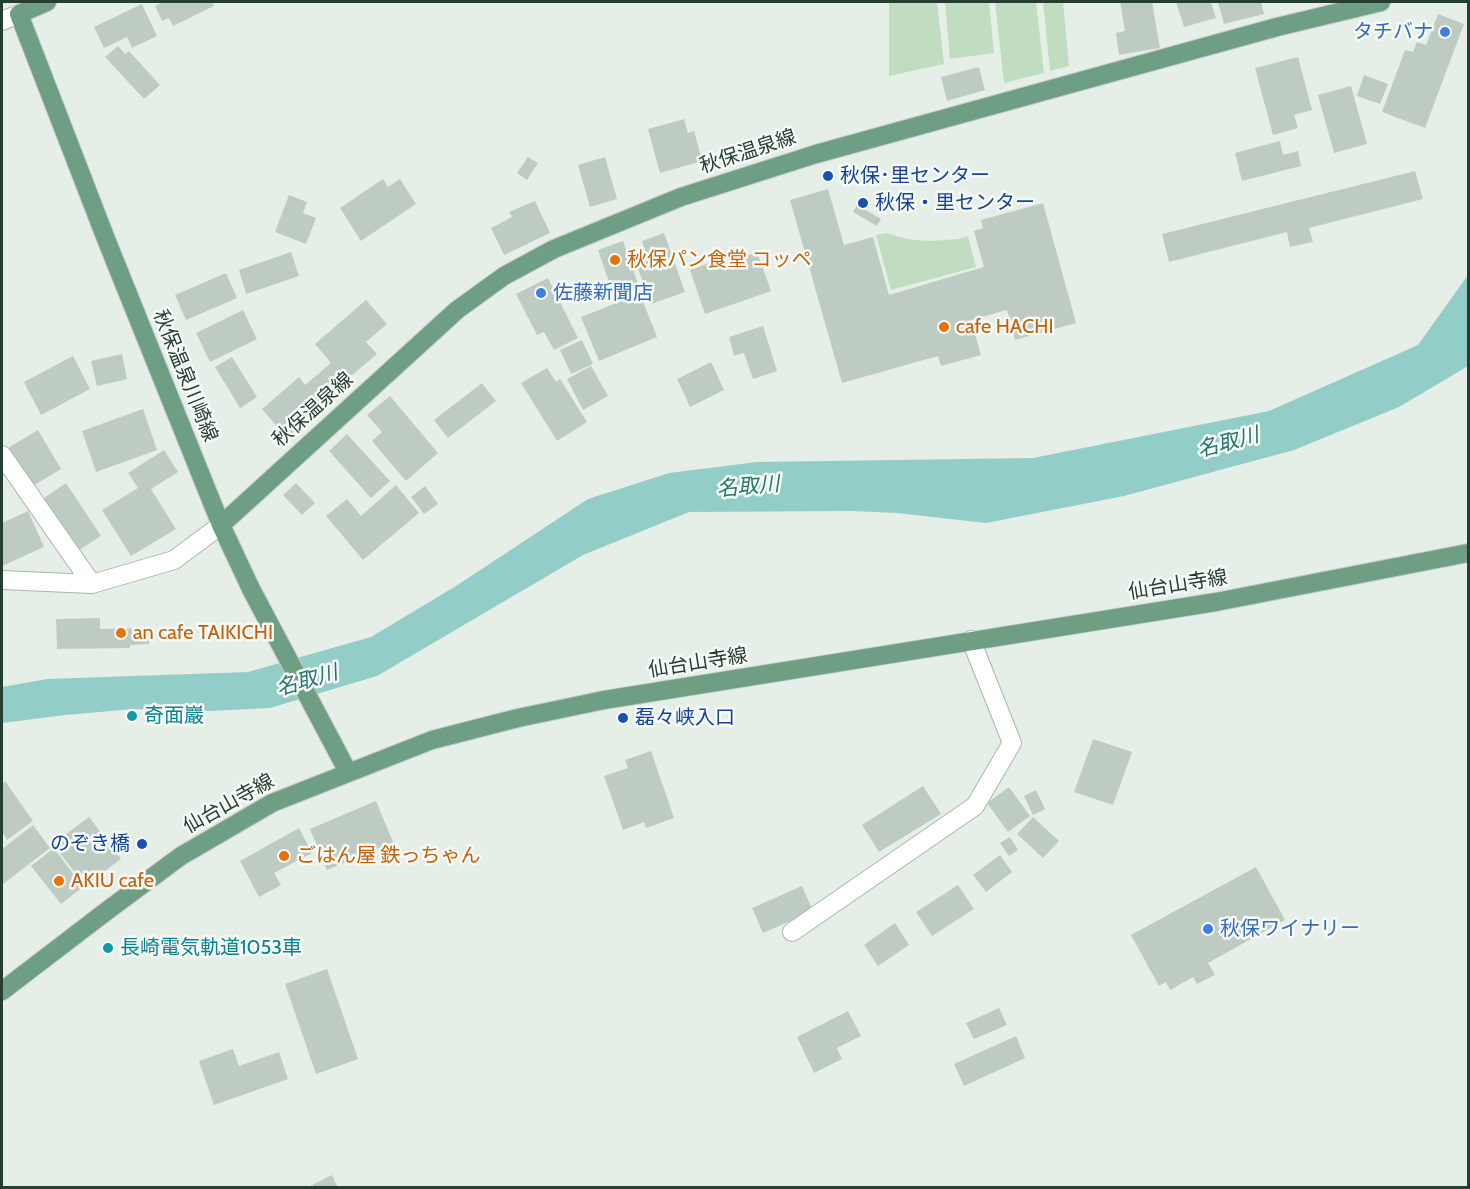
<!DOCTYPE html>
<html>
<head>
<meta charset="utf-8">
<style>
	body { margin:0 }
	#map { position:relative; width:1470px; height:1189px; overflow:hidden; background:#e6eee8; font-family:Cabin,sans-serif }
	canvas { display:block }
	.frame { position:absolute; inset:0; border:3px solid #263e31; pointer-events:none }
</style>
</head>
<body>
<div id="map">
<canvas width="1470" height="1189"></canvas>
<div class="frame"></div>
</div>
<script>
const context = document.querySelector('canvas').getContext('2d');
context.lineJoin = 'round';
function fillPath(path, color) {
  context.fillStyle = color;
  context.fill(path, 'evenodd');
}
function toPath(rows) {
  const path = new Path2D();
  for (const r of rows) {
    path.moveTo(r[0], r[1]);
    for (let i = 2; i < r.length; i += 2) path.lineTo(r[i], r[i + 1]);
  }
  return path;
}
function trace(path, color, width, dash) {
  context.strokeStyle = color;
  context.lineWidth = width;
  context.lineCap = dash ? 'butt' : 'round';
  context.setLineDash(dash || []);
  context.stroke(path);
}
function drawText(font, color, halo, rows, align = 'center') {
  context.font = font + ' Cabin,"Noto Sans JP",sans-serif';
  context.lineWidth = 5;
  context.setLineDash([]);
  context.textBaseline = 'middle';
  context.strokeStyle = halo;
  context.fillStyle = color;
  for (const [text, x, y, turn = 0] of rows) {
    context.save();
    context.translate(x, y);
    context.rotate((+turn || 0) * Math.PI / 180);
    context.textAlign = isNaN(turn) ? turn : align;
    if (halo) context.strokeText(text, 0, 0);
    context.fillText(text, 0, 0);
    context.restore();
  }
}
fillPath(toPath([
	[889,2,937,2,944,64,889,76],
	[945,2,989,2,994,53,950,59],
	[995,2,1036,2,1044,73,1004,83],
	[1043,2,1063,2,1069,66,1050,71],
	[886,233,907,239,929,241,958,239,968,236,976,267,891,290,876,235]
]), '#c1ddc1');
fillPath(toPath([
	[1468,275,1468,366,1399,407,1294,450,1124,496,986,523,897,513,852,511,689,512,583,555,377,676,270,708,211,711,134,709,65,715,2,723,2,687,47,679,248,672,371,637,456,586,588,499,669,473,757,462,1033,458,1269,411,1418,345]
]), '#93cdc7');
fillPath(toPath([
	[163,2,212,2,214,6,173,26,169,18,162,21,155,6],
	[1120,2,1152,2,1160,48,1119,55,1116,33,1125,31],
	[1176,2,1211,2,1216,18,1184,27],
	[1218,2,1261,2,1264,14,1224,24],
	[142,4,157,36,132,48,127,37,104,48,94,27],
	[1438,14,1464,24,1425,128,1382,112,1405,50,1413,52,1417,42,1426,45],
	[118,46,125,54,129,51,160,85,144,99,105,57],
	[1298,57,1312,110,1294,115,1298,128,1273,135,1255,68],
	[979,67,985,90,947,101,941,77],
	[1364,75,1388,84,1380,104,1357,96],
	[1351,86,1367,144,1334,153,1318,95],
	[684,119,688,133,694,131,702,161,660,173,648,129],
	[1280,141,1283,155,1298,151,1301,166,1242,181,1235,153],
	[528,157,538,163,527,180,517,173],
	[605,157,617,199,590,207,578,165],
	[1415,171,1423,199,1309,228,1313,242,1290,247,1287,232,1169,262,1162,234],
	[383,179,388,187,400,179,416,204,361,241,340,208],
	[828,189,844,245,873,237,889,295,984,267,974,231,983,228,981,220,1043,203,1076,323,1015,340,1007,310,971,320,981,355,941,366,938,356,842,383,790,200],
	[289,195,307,202,303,213,316,218,306,244,275,232],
	[535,201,550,233,504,255,491,228,512,217,509,212],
	[857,205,881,219,877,226,853,212],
	[664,233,685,292,651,304,636,263,648,259,642,241],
	[623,241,640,290,615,299,598,250],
	[291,252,299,276,246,294,239,270],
	[757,252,771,291,705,314,690,270,712,262,714,268],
	[226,273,237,298,186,320,175,295],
	[548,278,578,338,554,350,544,332,537,335,516,294],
	[640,294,657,337,599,361,581,317],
	[366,300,387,324,366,342,377,354,338,387,342,391,287,438,262,409,299,377,305,385,331,363,315,344],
	[243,310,257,339,210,362,196,333],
	[763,326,777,371,753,379,744,353,734,356,729,337],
	[582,340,593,364,571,374,560,350],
	[122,354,127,379,97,386,91,361],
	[73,356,90,389,41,415,24,382],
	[232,357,257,397,240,408,215,367],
	[711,362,724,390,690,407,677,379],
	[591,366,608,396,583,410,567,379],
	[547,368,556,382,560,379,587,422,557,441,521,383],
	[482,383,496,401,448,438,434,420],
	[390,396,438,453,406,481,372,441,382,432,367,415],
	[143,409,157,450,96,472,82,431],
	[38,430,61,469,31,487,8,448],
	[347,434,390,481,371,498,329,451],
	[164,450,178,472,151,489,176,529,131,556,102,510,138,488,128,473],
	[66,483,101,536,79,550,44,498],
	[296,483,315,503,302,515,283,495],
	[396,485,419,513,363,560,326,516,347,499,361,516],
	[425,486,438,504,424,514,411,497],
	[28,511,44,547,2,566,2,523],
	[100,618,100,629,149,628,149,644,130,645,130,648,57,649,56,619],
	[1093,739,1132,752,1113,805,1074,792],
	[651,751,674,818,646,828,644,822,623,830,604,776,628,768,625,760],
	[5,781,33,821,7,840,2,832,2,784],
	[923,786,941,814,879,852,862,825],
	[1009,787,1030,816,1008,832,987,803],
	[1036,790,1045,809,1033,815,1024,796],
	[376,801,393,842,327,870,310,829],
	[89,817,121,859,85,886,53,844],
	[1033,817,1059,841,1043,858,1017,834],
	[33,825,50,848,3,884,2,881,2,849],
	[299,828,312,853,274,873,281,885,259,897,240,861],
	[1010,837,1018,850,1009,856,1000,843],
	[54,848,83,887,61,904,31,866],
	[1000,855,1012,872,986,892,973,875],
	[1256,867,1285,920,1208,963,1215,975,1197,984,1193,977,1170,990,1166,982,1159,986,1131,935],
	[958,885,974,909,932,936,916,912],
	[802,886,813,911,763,933,752,908],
	[895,923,909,945,878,966,864,945],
	[327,969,358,1059,316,1074,285,984],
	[999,1008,1007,1025,974,1039,966,1023],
	[848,1011,861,1036,837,1048,842,1059,814,1073,797,1037],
	[1016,1036,1025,1058,964,1086,954,1064],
	[233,1049,239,1066,279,1052,288,1079,214,1105,199,1061],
	[332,1175,338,1188,306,1188]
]), '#becbc3');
const minor = toPath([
	[2,21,19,14],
	[2,455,92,584],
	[2,580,92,584,174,560,221,525],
	[792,932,975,806,1012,743,971,640]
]);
const major = toPath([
	[47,2,19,14,106,239,221,525,251,589,348,772],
	[221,525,457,310,504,276,554,249,681,197,816,154,1277,27,1381,2],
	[2,991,108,910,181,856,272,803,432,740,518,718,604,700,1216,602,1468,553]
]);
trace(minor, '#a9b6ad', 20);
trace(major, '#c2c9c5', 20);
trace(minor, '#fff', 18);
trace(major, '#6e9f85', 18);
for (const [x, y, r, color] of [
	[1445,32,6,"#3f7fe0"],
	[828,176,6,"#1a4fb4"],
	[863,203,6,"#1a4fb4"],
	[615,260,6,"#e8710a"],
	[541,293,6,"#3f7fe0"],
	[944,327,6,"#e8710a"],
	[121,633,6,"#e8710a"],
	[132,716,6,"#0f9aa8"],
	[623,718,6,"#1a4fb4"],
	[142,844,6,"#1a4fb4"],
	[284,856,6,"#e8710a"],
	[59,881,6,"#e8710a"],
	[1208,929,6,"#3f7fe0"],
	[108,948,6,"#0f9aa8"]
]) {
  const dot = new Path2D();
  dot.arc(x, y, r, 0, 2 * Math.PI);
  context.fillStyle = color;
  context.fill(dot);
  trace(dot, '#f6faf7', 2);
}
drawText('20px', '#366cbe', '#f6faf7', [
	["タチバナ",1433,32,"right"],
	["佐藤新聞店",553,293],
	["秋保ワイナリー",1220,929]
], 'left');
drawText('20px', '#263e31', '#f6faf7', [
	["秋保温泉線",748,152,-18],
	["秋保温泉川崎線",185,376,68],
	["秋保温泉線",313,410,-42],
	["仙台山寺線",1178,585,-9],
	["仙台山寺線",698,663,-9],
	["仙台山寺線",229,804,-29]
]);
drawText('20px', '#164399', '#f6faf7', [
	["秋保･里センター",840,176],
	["秋保・里センター",875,203],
	["磊々峡入口",635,718],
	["のぞき橋",130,844,"right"]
], 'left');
drawText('20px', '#c56008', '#f6faf7', [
	["秋保パン食堂 コッペ",627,260],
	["cafe HACHI",956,327],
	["an cafe TAIKICHI",133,633],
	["ごはん屋 鉄っちゃん",296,856],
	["AKIU cafe",71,881]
], 'left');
drawText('20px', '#0d838f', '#f6faf7', [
	["奇面巖",144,716],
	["長崎電気軌道1053車",120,948]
], 'left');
drawText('italic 21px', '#25766e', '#f6faf7', [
	["名取川",1228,443,-15],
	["名取川",748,487,-5],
	["名取川",307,681,-16]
]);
</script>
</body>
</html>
